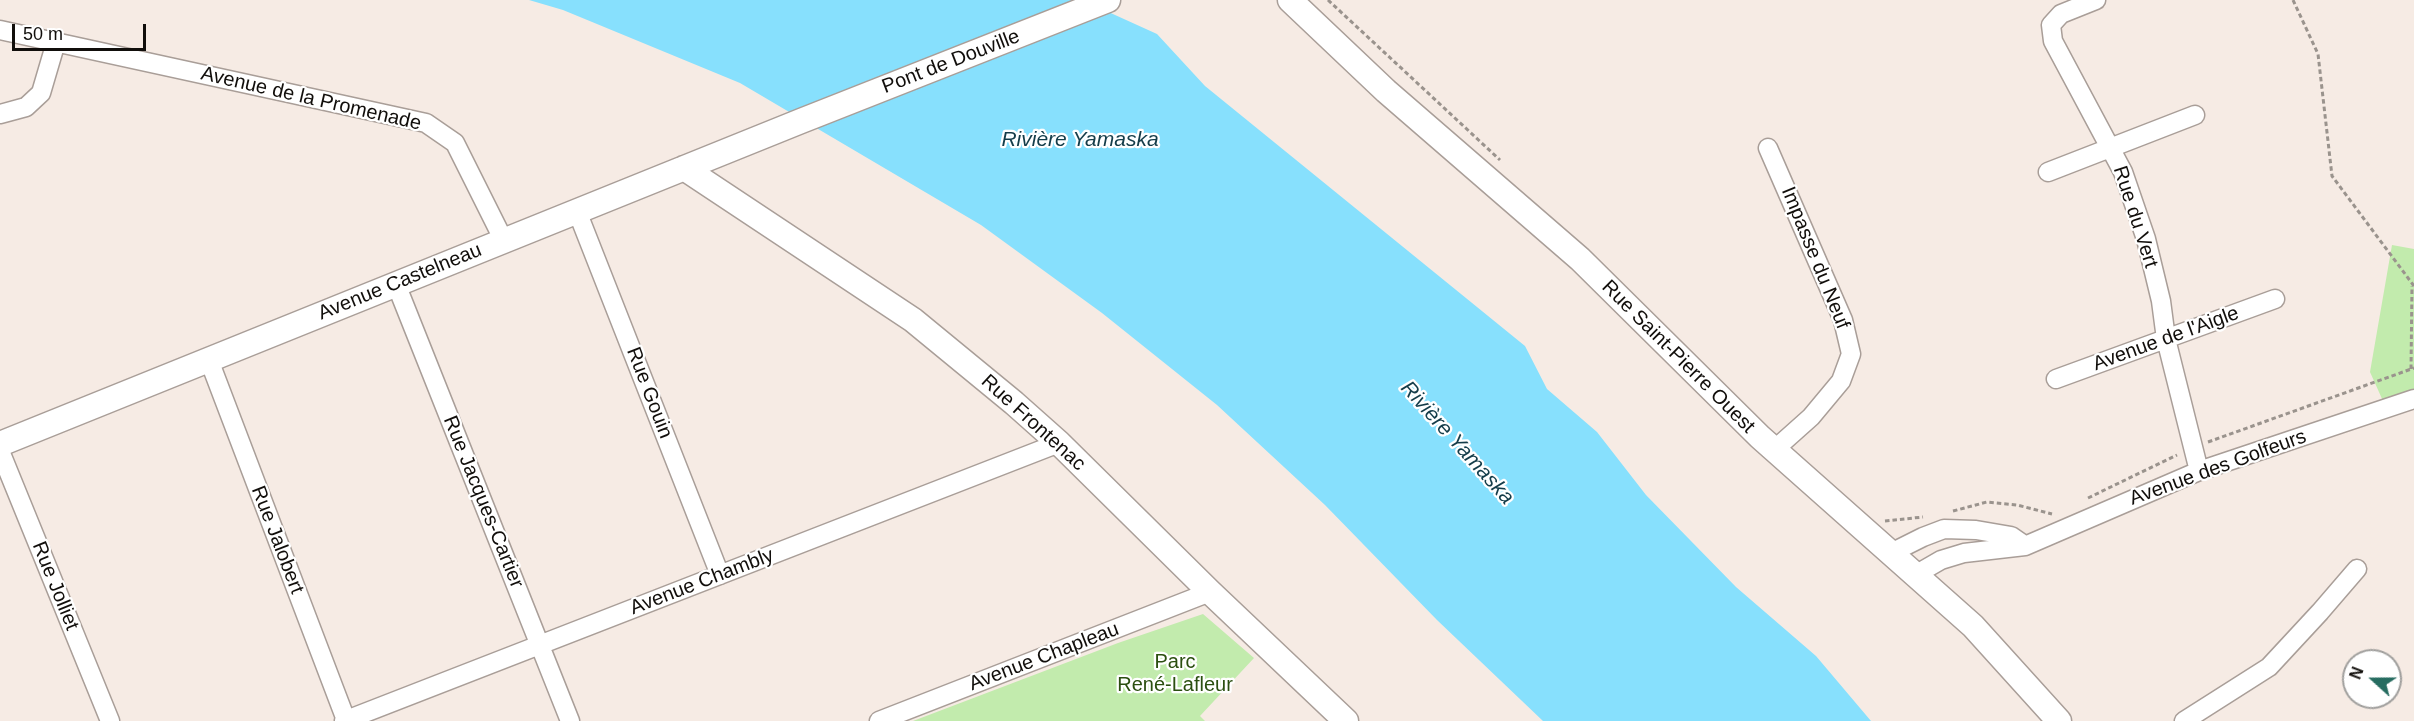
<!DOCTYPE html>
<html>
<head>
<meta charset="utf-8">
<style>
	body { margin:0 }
	#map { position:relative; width:2414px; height:721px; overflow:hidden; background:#f6ebe4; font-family:Arial,sans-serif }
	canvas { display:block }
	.north { position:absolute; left:2342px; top:649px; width:60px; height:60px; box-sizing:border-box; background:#fff; border:2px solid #a09f9d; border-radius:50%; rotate:291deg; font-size:16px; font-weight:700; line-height:24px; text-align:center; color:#110e0b }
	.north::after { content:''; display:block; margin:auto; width:21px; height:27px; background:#266c60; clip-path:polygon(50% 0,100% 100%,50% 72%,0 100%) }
	.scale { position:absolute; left:12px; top:24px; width:134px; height:27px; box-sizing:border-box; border:3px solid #110e0b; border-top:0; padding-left:8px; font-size:18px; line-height:21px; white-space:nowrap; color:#110e0b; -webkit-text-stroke:4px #fff; paint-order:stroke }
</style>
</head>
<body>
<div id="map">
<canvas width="2414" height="721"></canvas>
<div class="north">N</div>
<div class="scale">50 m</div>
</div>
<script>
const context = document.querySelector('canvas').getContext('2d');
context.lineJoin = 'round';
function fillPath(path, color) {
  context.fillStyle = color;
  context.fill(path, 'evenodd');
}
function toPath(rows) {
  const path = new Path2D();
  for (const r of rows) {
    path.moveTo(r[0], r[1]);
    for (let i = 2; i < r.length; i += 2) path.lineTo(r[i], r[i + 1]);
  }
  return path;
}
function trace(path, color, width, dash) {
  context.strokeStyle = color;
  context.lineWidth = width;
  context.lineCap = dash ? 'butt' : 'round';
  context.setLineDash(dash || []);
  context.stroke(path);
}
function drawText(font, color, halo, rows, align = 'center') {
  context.font = font + ' Arial,sans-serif';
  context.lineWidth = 4.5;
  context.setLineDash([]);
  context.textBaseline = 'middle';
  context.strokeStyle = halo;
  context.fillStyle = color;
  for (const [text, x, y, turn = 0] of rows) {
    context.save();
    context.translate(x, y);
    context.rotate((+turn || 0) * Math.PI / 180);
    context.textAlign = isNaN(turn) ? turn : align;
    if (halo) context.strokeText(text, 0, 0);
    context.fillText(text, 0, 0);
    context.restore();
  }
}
fillPath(toPath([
	[2392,245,2414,249,2414,391,2383,401,2370,372],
	[1203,614,1254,658,1200,716,1205,721,913,721,1118,643]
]), '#c2ebad');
fillPath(toPath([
	[529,0,1082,0,1157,34,1205,86,1525,346,1547,389,1597,432,1646,495,1736,587,1816,656,1871,721,1543,721,1437,620,1325,505,1217,405,1102,313,981,225,740,83,563,10]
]), '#87e0fd');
const street = toPath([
	[2096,0,2061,14,2051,25,2053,41,2123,172,2146,239,2161,301,2166,339,2199,471],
	[0,30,426,123,455,143,504,241],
	[0,114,26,107,41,93,56,42],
	[1768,148,1843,320,1851,354,1841,381,1811,417,1774,450],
	[2048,172,2195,115],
	[577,211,720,575],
	[396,284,570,721],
	[209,360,346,720],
	[2056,379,2275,299],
	[0,451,110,721],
	[1891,553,1923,537,1944,529,1976,530,2011,536,2024,545],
	[1915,575,1941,560,1964,553,2025,546,2199,471,2414,399],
	[344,721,1059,443],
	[879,721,1210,592],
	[2184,721,2269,667,2320,612,2357,569]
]);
const secondary = toPath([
	[1290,0,1386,91,1580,259,1760,437,1973,626,2059,721],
	[684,168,913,320,1014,403,1059,443,1210,592,1346,721],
	[0,444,801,121,1108,0]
]);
trace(street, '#a99e98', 21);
trace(secondary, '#a99e98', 27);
trace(toPath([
	[1328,0,1500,160],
	[2293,0,2318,54,2332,176,2414,286],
	[2411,369,2412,286],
	[2208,442,2414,368],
	[2088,498,2177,455],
	[1953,511,1987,502,2017,505,2052,514],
	[1885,521,1923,517]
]), '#9a938d', 3, [4.5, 3]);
trace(street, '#fff', 18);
trace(secondary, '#fff', 24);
drawText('20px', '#110e0b', '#fff', [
	["Pont de Douville",951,62,-21],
	["Avenue de la Promenade",311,99,13],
	["Rue du Vert",2135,217,72],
	["Impasse du Neuf",1815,258,68],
	["Avenue Castelneau",400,282,-22],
	["Avenue de l'Aigle",2166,339,-20],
	["Rue Saint-Pierre Ouest",1678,357,45],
	["Rue Gouin",649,393,69],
	["Rue Frontenac",1033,423,42],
	["Avenue des Golfeurs",2218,468,-20],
	["Rue Jacques-Cartier",483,502,68],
	["Rue Jalobert",277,540,69],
	["Avenue Chambly",702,582,-21],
	["Rue Jolliet",55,586,68],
	["Avenue Chapleau",1044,657,-21]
]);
drawText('20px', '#2b4f10', '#fff', [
	["Parc",1175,662],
	["René-Lafleur",1175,685]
]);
drawText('italic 21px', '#143d4a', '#fff', [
	["Rivière Yamaska",1080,140],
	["Rivière Yamaska",1457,443,48]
]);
</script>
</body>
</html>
